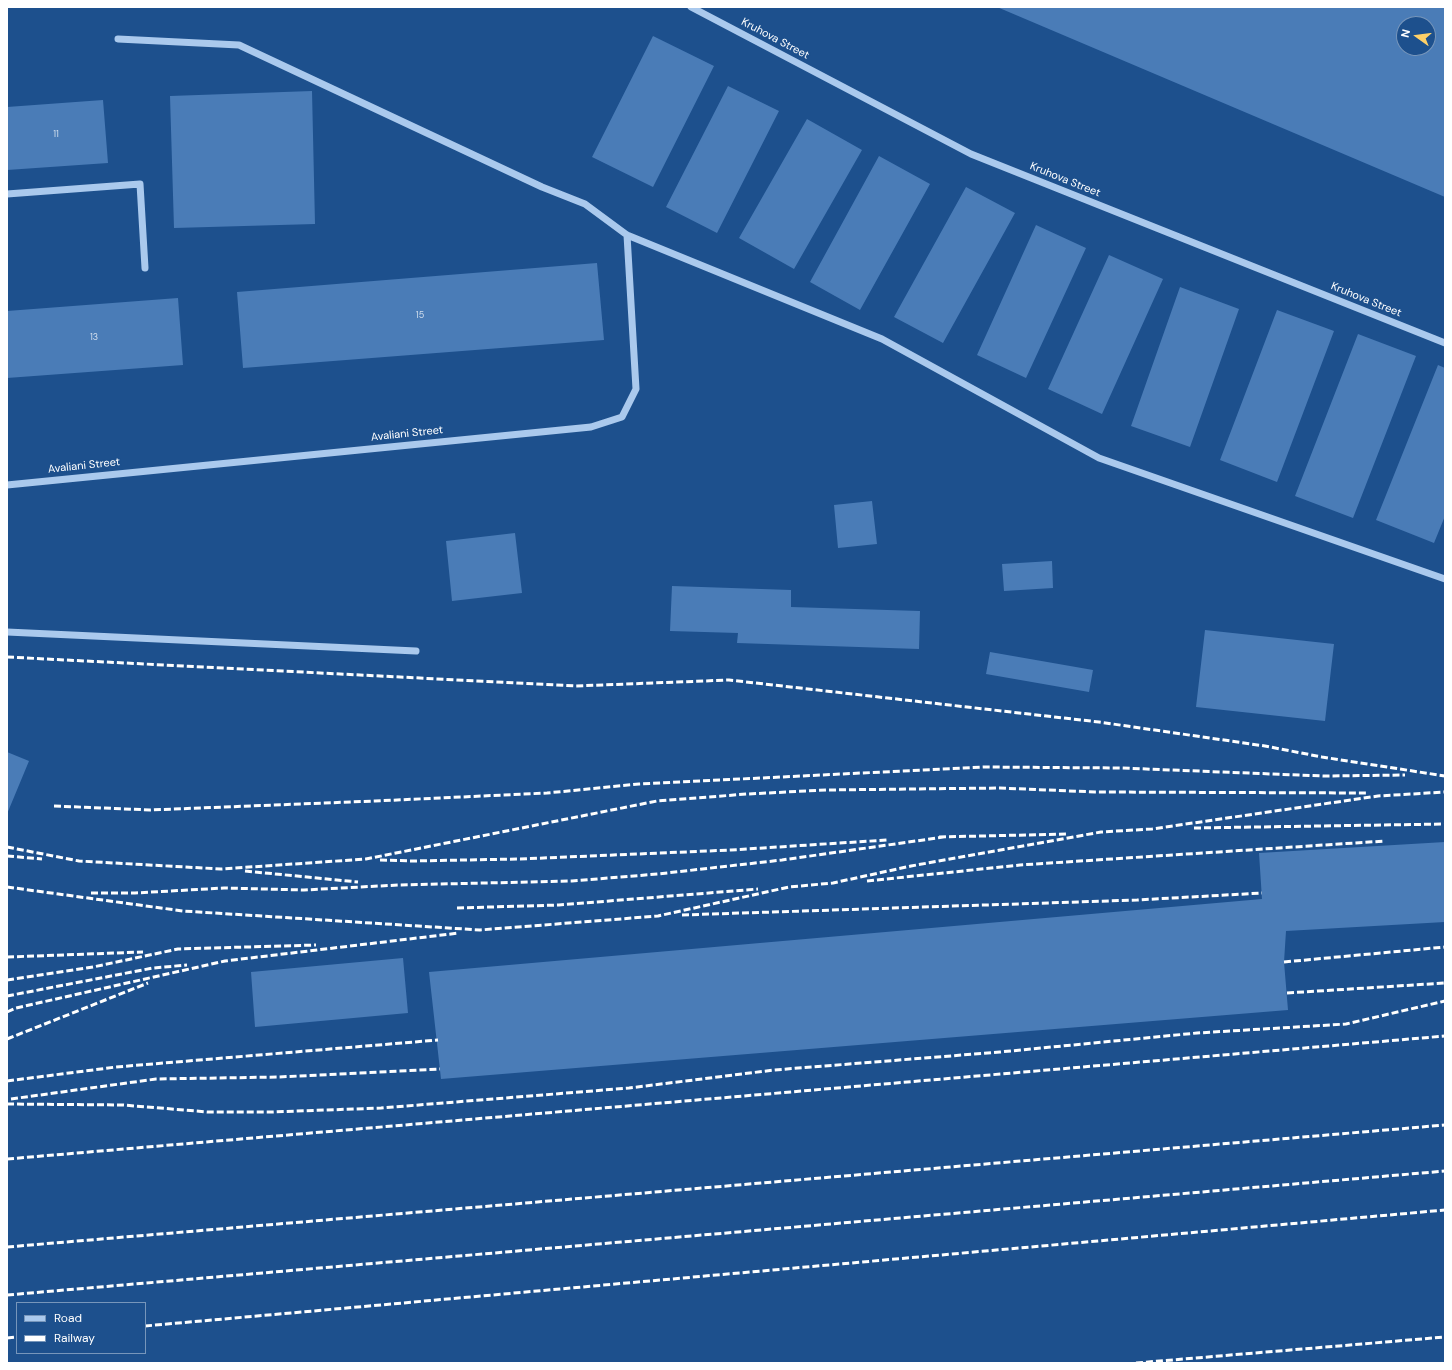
<!DOCTYPE html>
<html>
<head>
<meta charset="utf-8">
<style>
	body { margin:0 }
	#map { position:relative; width:1452px; height:1370px; overflow:hidden; background:#1d508d; font-family:"DM Sans",sans-serif }
	canvas { display:block }
	.frame { position:absolute; inset:0; border:8px solid #fff; pointer-events:none }
	.legend { position:absolute; left:16px; top:1302px; width:130px; height:52px; box-sizing:border-box; background:#1d508d; border:1px solid #7796bb; margin:0; padding:5px 7px; list-style:none; font-size:12px; color:#fff }
	.legend li { display:flex; align-items:center; gap:8px; height:20px }
	.legend b { width:20px; border:1px solid #7796bb }
	.north { position:absolute; left:1396px; top:16px; width:40px; height:40px; box-sizing:border-box; background:#1d508d; border:1px solid #7796bb; border-radius:50%; rotate:284deg; font-size:11px; font-weight:700; line-height:16px; text-align:center; color:#fff }
	.north::after { content:''; display:block; margin:auto; width:14px; height:18px; background:#fdd068; clip-path:polygon(50% 0,100% 100%,50% 72%,0 100%) }
</style>
</head>
<body>
<div id="map">
<canvas width="1452" height="1370"></canvas>
<div class="frame"></div>
<ul class="legend">
<li><b style="height:5px;background:#aac9ed"></b>Road</li>
<li><b style="height:5px;background:#fff"></b>Railway</li>
</ul>
<div class="north">N</div>
</div>
<script>
const context = document.querySelector('canvas').getContext('2d');
context.lineJoin = 'round';
function fillPath(path, color) {
  context.fillStyle = color;
  context.fill(path, 'evenodd');
}
function toPath(rows) {
  const path = new Path2D();
  for (const r of rows) {
    path.moveTo(r[0], r[1]);
    for (let i = 2; i < r.length; i += 2) path.lineTo(r[i], r[i + 1]);
  }
  return path;
}
function trace(path, color, width, dash) {
  context.strokeStyle = color;
  context.lineWidth = width;
  context.lineCap = dash ? 'butt' : 'round';
  context.setLineDash(dash || []);
  context.stroke(path);
}
function drawText(font, color, halo, rows, align = 'center') {
  context.font = font + ' "DM Sans",sans-serif';
  context.lineWidth = 3;
  context.setLineDash([]);
  context.textBaseline = 'middle';
  context.strokeStyle = halo;
  context.fillStyle = color;
  for (const [text, x, y, turn = 0] of rows) {
    context.save();
    context.translate(x, y);
    context.rotate((+turn || 0) * Math.PI / 180);
    context.textAlign = isNaN(turn) ? turn : align;
    if (halo) context.strokeText(text, 0, 0);
    context.fillText(text, 0, 0);
    context.restore();
  }
}
fillPath(toPath([
	[997,7,1445,7,1445,197],
	[1404,24,1428,24,1428,48,1404,48],
	[653,36,714,66,653,187,592,157],
	[728,86,779,111,717,233,666,207],
	[312,91,315,224,174,228,170,96],
	[103,100,108,163,7,170,7,107],
	[807,119,862,150,794,269,739,238],
	[879,156,930,184,860,310,810,282],
	[966,187,1015,213,943,343,894,317],
	[1036,225,1086,248,1026,378,977,355],
	[1109,255,1163,279,1102,414,1048,389],
	[597,263,604,340,243,368,237,292],
	[1180,287,1239,309,1190,447,1131,426],
	[178,298,183,365,7,378,7,311],
	[1277,310,1334,331,1277,482,1220,460],
	[1358,334,1416,356,1353,518,1295,496],
	[1438,365,1445,368,1445,516,1434,543,1376,520],
	[872,501,877,544,838,548,834,505],
	[515,533,522,593,452,601,446,541],
	[1052,561,1053,588,1004,591,1002,564],
	[672,586,791,590,791,607,920,611,919,649,737,643,738,633,670,631],
	[1205,630,1334,644,1325,721,1196,707],
	[990,652,1093,670,1089,692,986,674],
	[7,752,29,761,7,814],
	[1445,842,1445,922,1286,931,1284,962,1288,1010,441,1079,429,972,1262,899,1259,853],
	[403,958,408,1013,255,1027,251,972]
]), '#4a7cb7');
trace(toPath([
	[691,7,971,154,1445,343],
	[118,39,239,45,542,187,585,204,627,235,882,339,1099,458,1445,579],
	[7,194,140,184,145,268],
	[7,485,591,427,622,417,636,389,627,235],
	[7,632,416,651]
]), '#aac9ed', 7);
trace(toPath([
	[7,657,576,686,729,680,1099,722,1265,746,1322,757,1445,776],
	[54,806,150,810,375,801,547,793,639,784,984,767,1121,768,1323,776,1405,775],
	[1194,828,1445,824],
	[939,837,1067,834],
	[7,847,79,861,221,869,366,859,657,801,747,794,826,790,1000,788,1095,792,1367,793],
	[7,856,42,859],
	[380,860,413,861,520,859,731,850,887,840],
	[245,871,358,882],
	[867,881,1020,865,1385,841],
	[7,887,183,911,480,930,658,916,789,887,833,883,911,866,1101,832,1152,829,1378,796,1445,792],
	[91,893,135,893,224,888,304,890,398,885,572,881,658,874,782,860,944,837],
	[457,908,559,905,758,889],
	[682,915,1137,900,1262,893],
	[7,957,143,952],
	[1284,962,1445,947],
	[7,980,93,967,178,949,316,945],
	[1287,993,1445,983],
	[7,996,153,968,187,965],
	[7,1012,16,1008,225,961,459,933],
	[7,1039,148,983],
	[7,1081,116,1067,438,1040],
	[11,1099,156,1079,279,1077,440,1069],
	[7,1104,123,1105,208,1112,272,1112,381,1108,629,1088,774,1070,1000,1052,1197,1033,1346,1024,1445,1001],
	[7,1159,1445,1036],
	[7,1247,1445,1125],
	[7,1295,1445,1171],
	[145,1326,1445,1210],
	[7,1338,17,1337],
	[1136,1363,1445,1337]
]), '#fff', 3, [7, 3]);
drawText('9px', '#d2deed', null, [
	["11",56,135],
	["15",420,316],
	["13",94,338]
]);
drawText('11px', '#fff', '#1d508d', [
	["Kruhova Street",775,39,28],
	["Kruhova Street",1065,180,22],
	["Kruhova Street",1366,300,22],
	["Avaliani Street",407,434,-6],
	["Avaliani Street",84,466,-6]
]);
</script>
</body>
</html>
